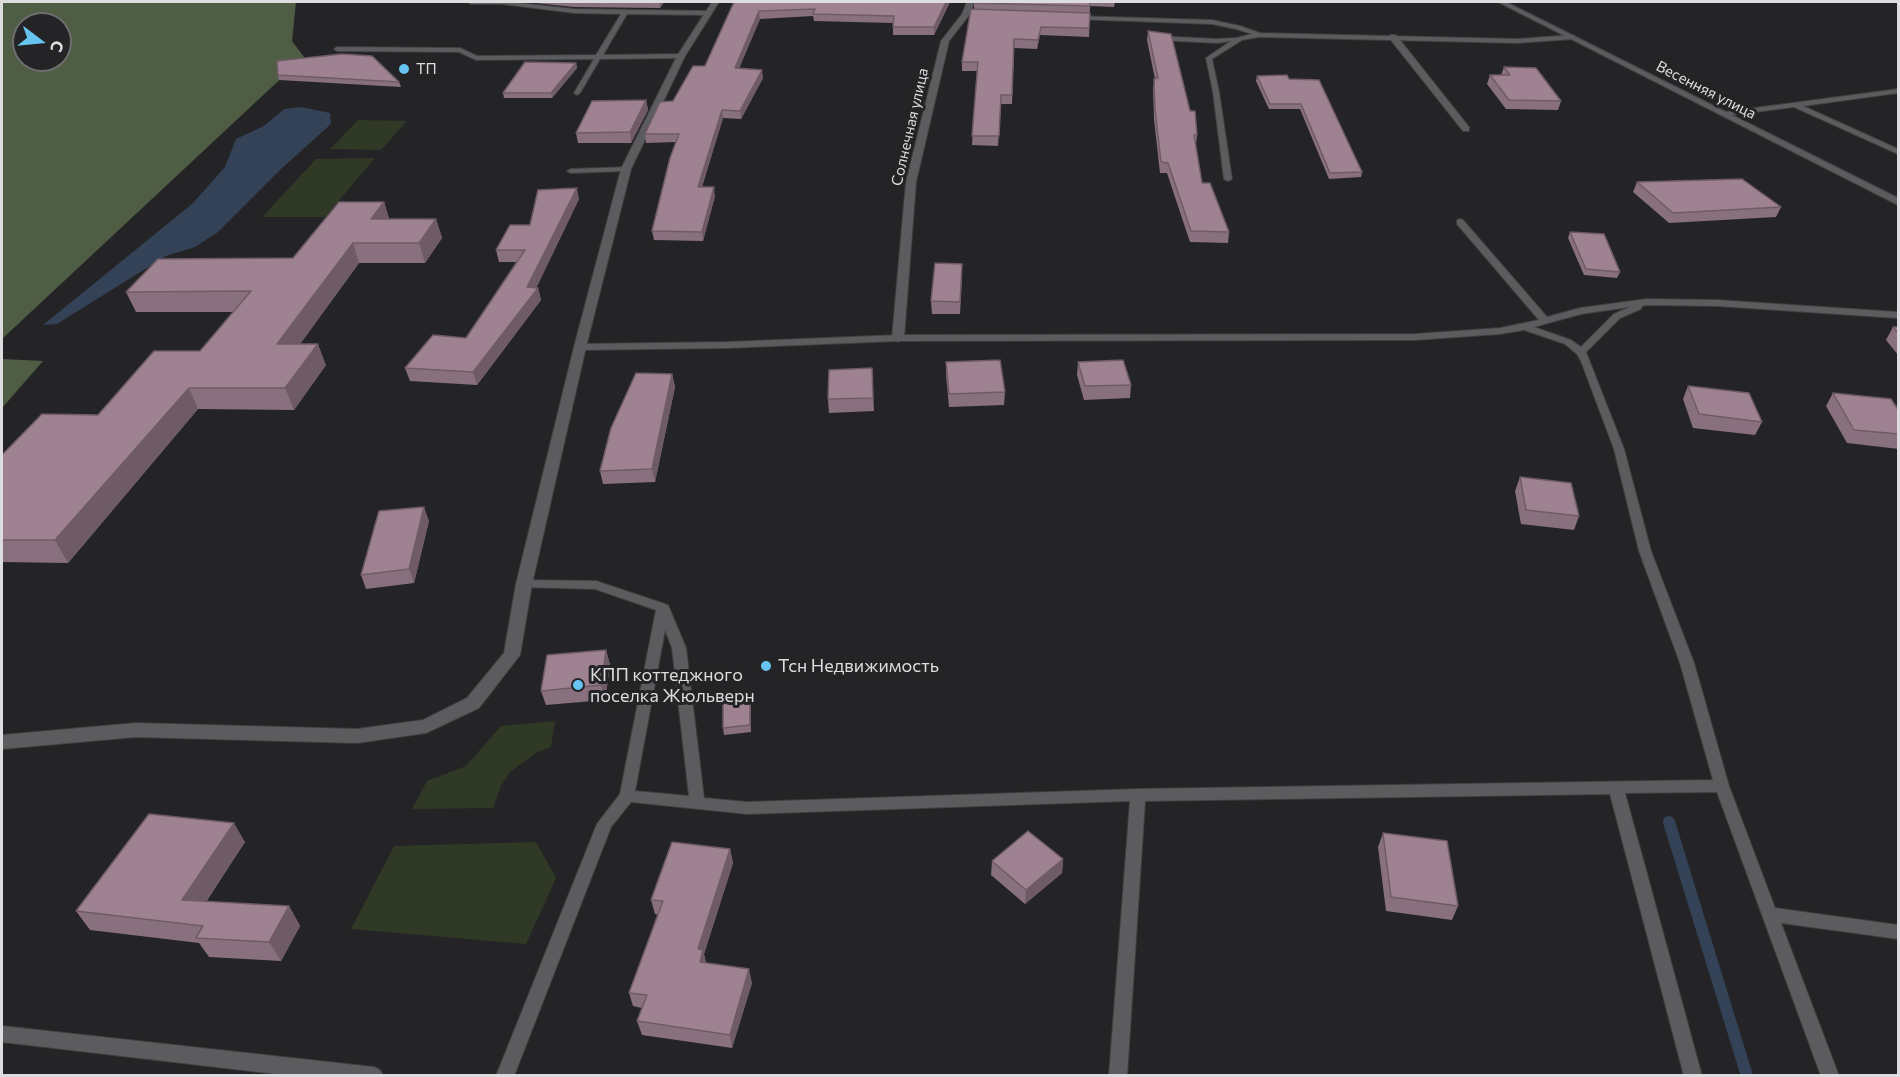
<!DOCTYPE html>
<html>
<head>
<meta charset="utf-8">
<style>
	body { margin:0 }
	#map { position:relative; width:1900px; height:1077px; overflow:hidden; background:#242426; font-family:Commissioner,sans-serif }
	canvas { display:block }
	.frame { position:absolute; inset:0; border:3px solid #dddddf; pointer-events:none }
	.north { position:absolute; left:12px; top:12px; width:60px; height:60px; box-sizing:border-box; background:#242426; border:2px solid #6e6e70; border-radius:50%; rotate:106deg; font-size:16px; font-weight:700; line-height:24px; text-align:center; color:#dddddf }
	.north::after { content:''; display:block; margin:auto; width:21px; height:27px; background:#67c4f0; clip-path:polygon(50% 0,100% 100%,50% 72%,0 100%) }
</style>
</head>
<body>
<div id="map">
<canvas width="1900" height="1077"></canvas>
<div class="frame"></div>
<div class="north">С</div>
</div>
<script>
const context = document.querySelector('canvas').getContext('2d');
context.lineJoin = 'round';
function fillPath(path, color) {
  context.fillStyle = color;
  context.fill(path, 'evenodd');
}
function toPath(rows) {
  const path = new Path2D();
  for (const r of rows) {
    path.moveTo(r[0], r[1]);
    for (let i = 2; i < r.length; i += 2) path.lineTo(r[i], r[i + 1]);
  }
  return path;
}
function trace(path, color, width, dash) {
  context.strokeStyle = color;
  context.lineWidth = width;
  context.lineCap = dash ? 'butt' : 'round';
  context.setLineDash(dash || []);
  context.stroke(path);
}
function drawText(font, color, halo, rows, align = 'center') {
  context.font = font + ' Commissioner,sans-serif';
  context.lineWidth = 6;
  context.setLineDash([]);
  context.textBaseline = 'middle';
  context.strokeStyle = halo;
  context.fillStyle = color;
  for (const [text, x, y, turn = 0] of rows) {
    context.save();
    context.translate(x, y);
    context.rotate((+turn || 0) * Math.PI / 180);
    context.textAlign = isNaN(turn) ? turn : align;
    if (halo) context.strokeText(text, 0, 0);
    context.fillText(text, 0, 0);
    context.restore();
  }
}
fillPath(toPath([
	[358,120,407,121,381,150,330,149],
	[375,158,325,217,262,217,316,159],
	[555,721,551,747,538,752,510,772,501,786,493,808,412,809,427,781,466,766,501,726],
	[536,842,556,878,526,944,351,929,394,846]
]), '#2f3926');
fillPath(toPath([
	[2,2,296,2,292,41,304,57,2,339],
	[24,24,60,24,60,60,24,60],
	[2,359,43,361,2,408]
]), '#505d45');
fillPath(toPath([
	[301,107,330,113,331,124,281,169,218,232,195,247,166,256,57,324,43,325,192,204,225,167,236,139,264,126,284,109]
]), '#344258');
trace(toPath([
	[1669,822,1747,1076]
]), '#344258', 12);
const lane = toPath([
	[468,2,512,2,574,9,708,11,711,13,708,15,627,14,603,55,681,54,684,56,681,58,600,59,580,93,577,95,574,93,594,59,476,60,459,52,337,51,334,49,337,47,460,48,477,56,596,55,621,14,574,13,502,4,471,4,468,2],
	[1075,16,1212,20,1240,26,1260,33,1517,39,1573,35,1576,37,1573,39,1517,43,1259,37,1242,40,1212,59,1219,92,1232,179,1228,181,1224,179,1213,92,1206,58,1231,41,1217,43,1157,40,1154,38,1157,36,1217,39,1236,38,1252,34,1236,29,1212,24,1073,19,1075,16],
	[1898,89,1898,93,1803,106,1898,149,1898,154,1794,107,1724,116,1720,114,1724,112,1898,89],
	[629,167,629,171,626,171,571,173,567,171,571,169,629,167],
	[1460,219,1463,220,1547,317,1580,308,1647,299,1717,300,1898,312,1898,318,1717,306,1647,305,1642,306,1641,309,1620,318,1586,352,1624,449,1651,551,1694,663,1729,786,1775,908,1898,925,1898,939,1781,923,1839,1076,1821,1076,1717,792,1625,793,1702,1076,1684,1076,1610,794,1145,801,1127,1076,1109,1076,1130,801,747,814,631,802,611,827,514,1076,496,1076,597,824,620,794,656,610,595,589,520,587,518,584,524,580,596,581,668,605,686,648,704,798,747,802,1138,789,1713,780,1680,663,1639,551,1614,449,1581,361,1577,354,1565,344,1524,330,1500,334,1415,340,898,341,727,348,580,350,575,347,580,344,727,342,898,335,1415,334,1500,328,1539,320,1457,224,1457,220,1460,219],
	[1630,307,1614,314,1581,347,1571,340,1534,327,1581,314,1630,307],
	[665,630,672,648,689,796,635,791,665,630],
	[2,1026,374,1067,380,1070,383,1076,293,1076,2,1042,2,1026]
]);
const street = toPath([
	[712,2,719,2,685,56,631,169,586,347,532,584,520,655,479,708,426,733,357,743,136,737,2,749,2,735,136,723,357,729,423,720,467,698,504,653,516,584,574,347,621,169,677,56,712,2],
	[967,2,974,2,970,14,949,41,916,182,904,338,898,342,892,338,906,182,941,41,962,14,967,2],
	[1498,2,1506,2,1898,198,1898,205,1498,2],
	[1390,35,1396,35,1469,127,1469,131,1463,131,1390,39,1390,35]
]);
trace(lane, '#3f3f41', 2);
trace(street, '#3f3f41', 2);
fillPath(lane, '#5c5c5f');
fillPath(street, '#5c5c5f');
fillPath(toPath([
	[525,2,664,2,660,8,574,7],
	[734,2,950,2,934,35,893,35,893,23,814,21,813,16,760,19,739,68,763,78,741,119,723,118,702,187,715,196,703,241,654,240,652,231,676,142,646,143,645,134,705,66],
	[974,2,1115,2,1114,7,1090,6,1089,37,1040,35,1037,49,1014,48,1012,104,1001,104,998,146,972,145,977,71,962,71,962,62,974,9],
	[1148,31,1190,111,1197,135,1196,145,1202,183,1229,232,1228,243,1190,242,1167,173,1160,173,1154,119,1153,88,1155,79,1147,40],
	[576,63,577,68,552,98,504,98,503,93],
	[1504,67,1561,101,1558,110,1506,109,1487,84,1490,75,1501,75],
	[278,75,399,82,401,87,279,80],
	[1257,76,1289,79,1362,172,1361,177,1329,179,1300,109,1269,109,1256,81],
	[646,100,648,110,631,143,578,143,576,133],
	[1637,182,1781,207,1776,217,1669,223,1633,192],
	[579,199,536,288,538,288,541,300,477,385,410,381,405,368,466,338,517,262,499,262,496,250,530,225],
	[384,202,389,219,436,219,442,238,425,263,359,263,300,344,326,365,294,410,198,409,68,563,2,562,2,455,98,415,200,351,233,312,136,312,126,292,293,258],
	[1570,232,1620,272,1617,278,1584,275,1568,238],
	[962,276,960,314,932,314,931,301],
	[1893,327,1899,327,1899,356,1886,340],
	[946,362,1005,392,1004,405,949,407,946,375],
	[1078,362,1131,385,1130,398,1084,400,1077,375],
	[872,368,874,411,829,413,828,399],
	[672,374,675,387,655,482,603,484,600,471],
	[1688,386,1762,422,1755,435,1693,428,1683,399],
	[1833,393,1899,411,1899,449,1847,443,1826,406],
	[1520,477,1579,516,1574,530,1521,524,1515,491],
	[429,521,414,583,366,589,361,575],
	[606,650,610,665,605,700,546,705,541,691],
	[750,699,751,706,751,732,724,735,723,728],
	[1383,833,1458,906,1452,920,1386,911,1378,847],
	[245,842,206,902,289,906,300,926,281,961,209,957,199,943,90,930,76,911],
	[730,849,733,863,704,954,706,963,752,983,732,1048,642,1035,637,1021,642,1008,633,1006,629,993,658,915,655,914,651,900],
	[1063,859,1062,873,1025,904,991,875,992,861]
]), '#89707e');
fillPath(toPath([
	[659,2,664,2,660,8],
	[946,2,950,2,934,35,934,27],
	[759,11,760,19,736,76,735,68],
	[1041,27,1040,35,1037,49,1038,40],
	[576,63,577,68,552,98,551,93],
	[762,70,763,78,741,119,740,111],
	[646,100,648,110,631,143,630,132],
	[722,110,723,118,699,196,698,187],
	[714,187,715,196,703,241,702,232],
	[577,188,579,199,533,295,538,288,541,300,477,385,473,372,527,287],
	[384,202,390,221,371,219],
	[436,219,442,238,425,263,419,243],
	[353,243,359,263,285,365,277,344],
	[318,344,326,365,294,410,285,388],
	[672,374,675,387,655,482,652,469],
	[189,388,198,409,68,563,55,540],
	[424,507,429,521,414,583,409,569],
	[606,650,610,665,605,700,601,685],
	[750,699,751,706,751,732,750,725],
	[234,823,245,842,194,919,182,900],
	[730,849,733,863,704,954,706,964,703,976,698,949],
	[1063,859,1062,873,1025,904,1026,890],
	[289,906,300,926,281,961,269,942],
	[749,969,752,983,732,1048,730,1035]
]), '#6f5b66');
const building = toPath([
	[734,2,946,2,934,27,893,27,894,16,813,14,815,9,759,11,735,68,762,70,740,111,722,110,698,187,714,187,702,232,652,231,670,158,679,134,645,134,660,102,673,101,693,66,705,66,734,2],
	[974,2,1090,2,1090,6,974,3,974,2],
	[971,9,1090,13,1089,28,1041,27,1038,40,1014,39,1012,95,1001,95,999,136,972,136,978,62,962,62,971,9],
	[1148,31,1171,34,1190,111,1195,111,1197,135,1194,135,1202,183,1210,183,1229,232,1191,231,1168,163,1161,162,1155,109,1154,79,1158,78,1148,31],
	[342,54,372,56,399,82,278,75,277,61,342,54],
	[525,62,576,63,551,93,503,93,525,62],
	[1504,67,1536,68,1561,101,1509,100,1490,75,1510,75,1504,67],
	[1287,75,1289,79,1319,80,1362,172,1330,173,1301,104,1270,104,1257,76,1287,75],
	[646,100,630,132,576,133,592,101,646,100],
	[1742,179,1781,207,1673,213,1637,182,1742,179],
	[577,188,527,287,538,288,473,372,405,368,433,335,466,338,525,250,496,250,510,225,530,225,538,190,577,188],
	[339,202,384,202,371,219,436,219,419,243,353,243,277,344,318,344,285,388,189,388,55,540,2,540,2,455,42,414,98,415,154,351,200,351,251,291,126,292,158,259,293,258,339,202],
	[1570,232,1604,234,1620,272,1586,269,1570,232],
	[935,263,962,264,960,302,931,301,935,263],
	[1893,327,1899,327,1899,334,1893,327],
	[1000,360,1005,392,949,394,946,362,1000,360],
	[1123,360,1131,385,1085,386,1078,362,1123,360],
	[872,368,873,398,828,399,829,370,872,368],
	[636,373,672,374,652,469,600,471,611,428,636,373],
	[1688,386,1749,393,1762,422,1699,414,1688,386],
	[1833,393,1891,399,1899,411,1899,434,1854,430,1833,393],
	[1520,477,1571,483,1579,516,1526,510,1520,477],
	[424,507,409,569,361,575,379,511,424,507],
	[606,650,601,685,541,691,547,655,606,650],
	[750,699,750,725,723,728,723,701,750,699],
	[149,814,234,823,182,900,289,906,269,942,196,938,203,926,76,911,149,814],
	[1028,831,1063,859,1026,890,992,861,1028,831],
	[1383,833,1447,841,1458,906,1391,897,1383,833],
	[672,842,730,849,698,949,703,950,700,962,749,969,730,1035,637,1021,647,995,629,993,663,901,651,900,672,842]
]);
fillPath(building, '#9f8292');
trace(building, '#6f5b66', 1.5);
for (const [x, y, r, color] of [
	[404,69,6,"#67c4f0"],
	[766,666,6,"#67c4f0"],
	[578,685,6,"#67c4f0"]
]) {
  const dot = new Path2D();
  dot.arc(x, y, r, 0, 2 * Math.PI);
  context.fillStyle = color;
  context.fill(dot);
  trace(dot, '#242426', 2);
}
drawText('15px', '#dddddf', '#242426', [
	["ТП",416,69]
], 'left');
drawText('15px', '#dddddf', '#242426', [
	["Весенняя улица",1706,90,27],
	["Солнечная улица",910,127,-77]
]);
drawText('18px', '#dddddf', '#242426', [
	["Тсн Недвижимость",778,666],
	["КПП коттеджного",590,675],
	["поселка Жюльверн",590,696]
], 'left');
</script>
</body>
</html>
